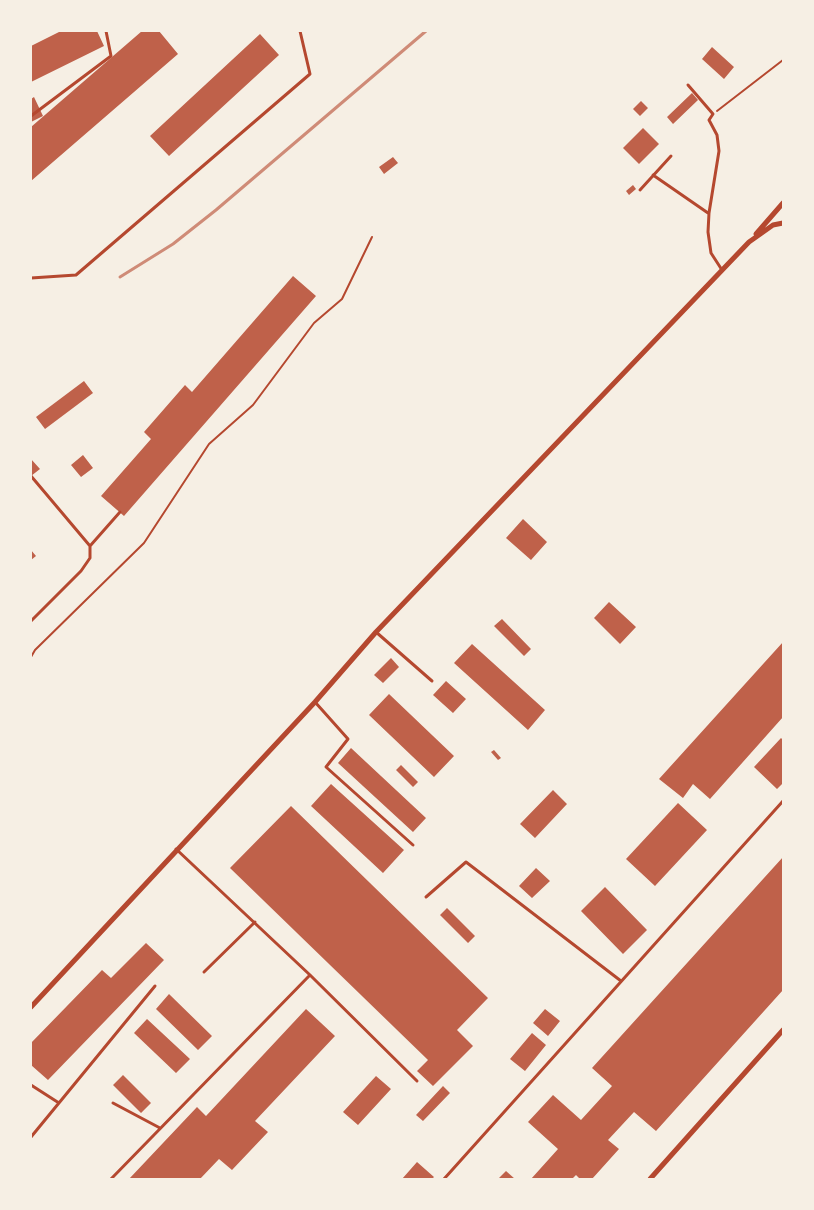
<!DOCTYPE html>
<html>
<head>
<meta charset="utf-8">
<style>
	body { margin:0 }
	#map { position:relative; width:814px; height:1210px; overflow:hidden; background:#f6efe4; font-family:Raleway,sans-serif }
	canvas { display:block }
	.frame { position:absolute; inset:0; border:32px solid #f6efe4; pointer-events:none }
</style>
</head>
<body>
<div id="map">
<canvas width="814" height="1210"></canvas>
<div class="frame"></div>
</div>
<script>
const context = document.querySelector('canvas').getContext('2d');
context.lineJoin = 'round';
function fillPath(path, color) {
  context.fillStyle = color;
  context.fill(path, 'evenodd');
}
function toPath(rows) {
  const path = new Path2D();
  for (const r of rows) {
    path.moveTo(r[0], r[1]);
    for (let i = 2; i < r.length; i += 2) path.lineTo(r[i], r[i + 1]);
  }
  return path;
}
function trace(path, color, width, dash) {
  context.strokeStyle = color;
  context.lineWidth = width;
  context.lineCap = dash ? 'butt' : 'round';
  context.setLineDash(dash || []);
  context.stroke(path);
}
fillPath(toPath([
	[61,31,97,31,104,46,31,82,31,46],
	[142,31,159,31,178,54,31,181,31,127],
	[260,34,279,55,169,156,150,136],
	[712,47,734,67,724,79,702,59],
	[692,93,698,100,673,124,667,117],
	[34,97,43,116,31,122,31,99],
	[641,101,648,108,640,116,633,109],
	[643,128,659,144,639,164,623,148],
	[393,157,398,163,384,174,379,167],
	[633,185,636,189,629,195,626,191],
	[293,276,316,296,124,516,101,496,151,439,144,432,185,385,192,392],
	[84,381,93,393,45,429,36,417],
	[83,455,93,468,81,477,71,465],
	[31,459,40,469,31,476],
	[523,519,547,542,531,560,506,538],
	[31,550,36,556,31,560],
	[609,602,636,627,620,644,594,618],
	[502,619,531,649,524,656,494,626],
	[783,642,783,717,710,799,693,784,683,798,659,779],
	[472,644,545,710,528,730,454,663],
	[391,658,399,667,383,683,374,675],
	[446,681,466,699,453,713,433,695],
	[389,694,454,756,434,777,369,715],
	[781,738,783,740,783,783,777,789,754,767],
	[351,748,426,818,413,832,338,763],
	[494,750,501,758,498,760,491,752],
	[401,765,418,782,413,787,396,770],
	[331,784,404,850,383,873,311,806],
	[553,790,567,804,535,838,520,824],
	[678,803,707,830,655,886,626,859],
	[291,806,488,998,457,1030,473,1046,433,1086,417,1071,428,1060,230,868],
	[783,857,783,990,656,1131,634,1112,608,1140,619,1149,592,1179,580,1179,576,1175,572,1179,531,1179,558,1149,528,1122,553,1095,581,1120,612,1086,592,1068],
	[536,868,550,881,532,898,519,886],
	[605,887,647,930,623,954,581,911],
	[447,908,475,936,468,943,440,915],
	[146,943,164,960,48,1080,31,1065,31,1043,102,970,111,978],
	[169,994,212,1036,198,1050,156,1009],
	[306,1009,335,1036,255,1121,268,1132,232,1170,219,1159,200,1179,129,1179,197,1107,206,1116],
	[545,1009,560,1021,548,1036,533,1023],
	[147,1019,190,1059,176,1073,134,1033],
	[532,1033,546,1045,525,1071,510,1059],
	[123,1075,151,1103,141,1113,113,1085],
	[376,1076,391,1089,358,1125,343,1112],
	[443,1086,450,1093,423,1121,416,1115],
	[417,1162,434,1177,432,1179,402,1179],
	[506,1171,515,1179,498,1179]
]), '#bf614a');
trace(toPath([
	[717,111,783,60],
	[31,657,35,650,144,543,209,444,253,405,314,323,342,299,372,237]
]), '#b5482f', 2);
trace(toPath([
	[688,85,713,114,709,120,717,135,719,151,709,213,708,232,711,253,722,270],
	[31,116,111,56,106,31],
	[653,175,708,213],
	[640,190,671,156],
	[31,278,76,275,310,74,300,31],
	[31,476,90,546,90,558,81,571,31,621],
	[90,546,120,512],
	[376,632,432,681],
	[315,702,348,739,326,767,413,845],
	[176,849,310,975,417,1081],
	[426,897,466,862,621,981],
	[204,972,255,922],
	[31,1085,59,1103],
	[113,1103,160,1128],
	[31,1137,155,986],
	[111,1179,310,975],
	[444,1179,783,801]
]), '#b5482f', 3);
trace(toPath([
	[756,234,783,203],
	[31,1007,315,702,376,632,749,242,773,225,783,223],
	[650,1179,783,1030]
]), '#b5482f', 5);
trace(toPath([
	[120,277,173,244,216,210,426,31]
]), '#cf8b77', 3);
</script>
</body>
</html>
